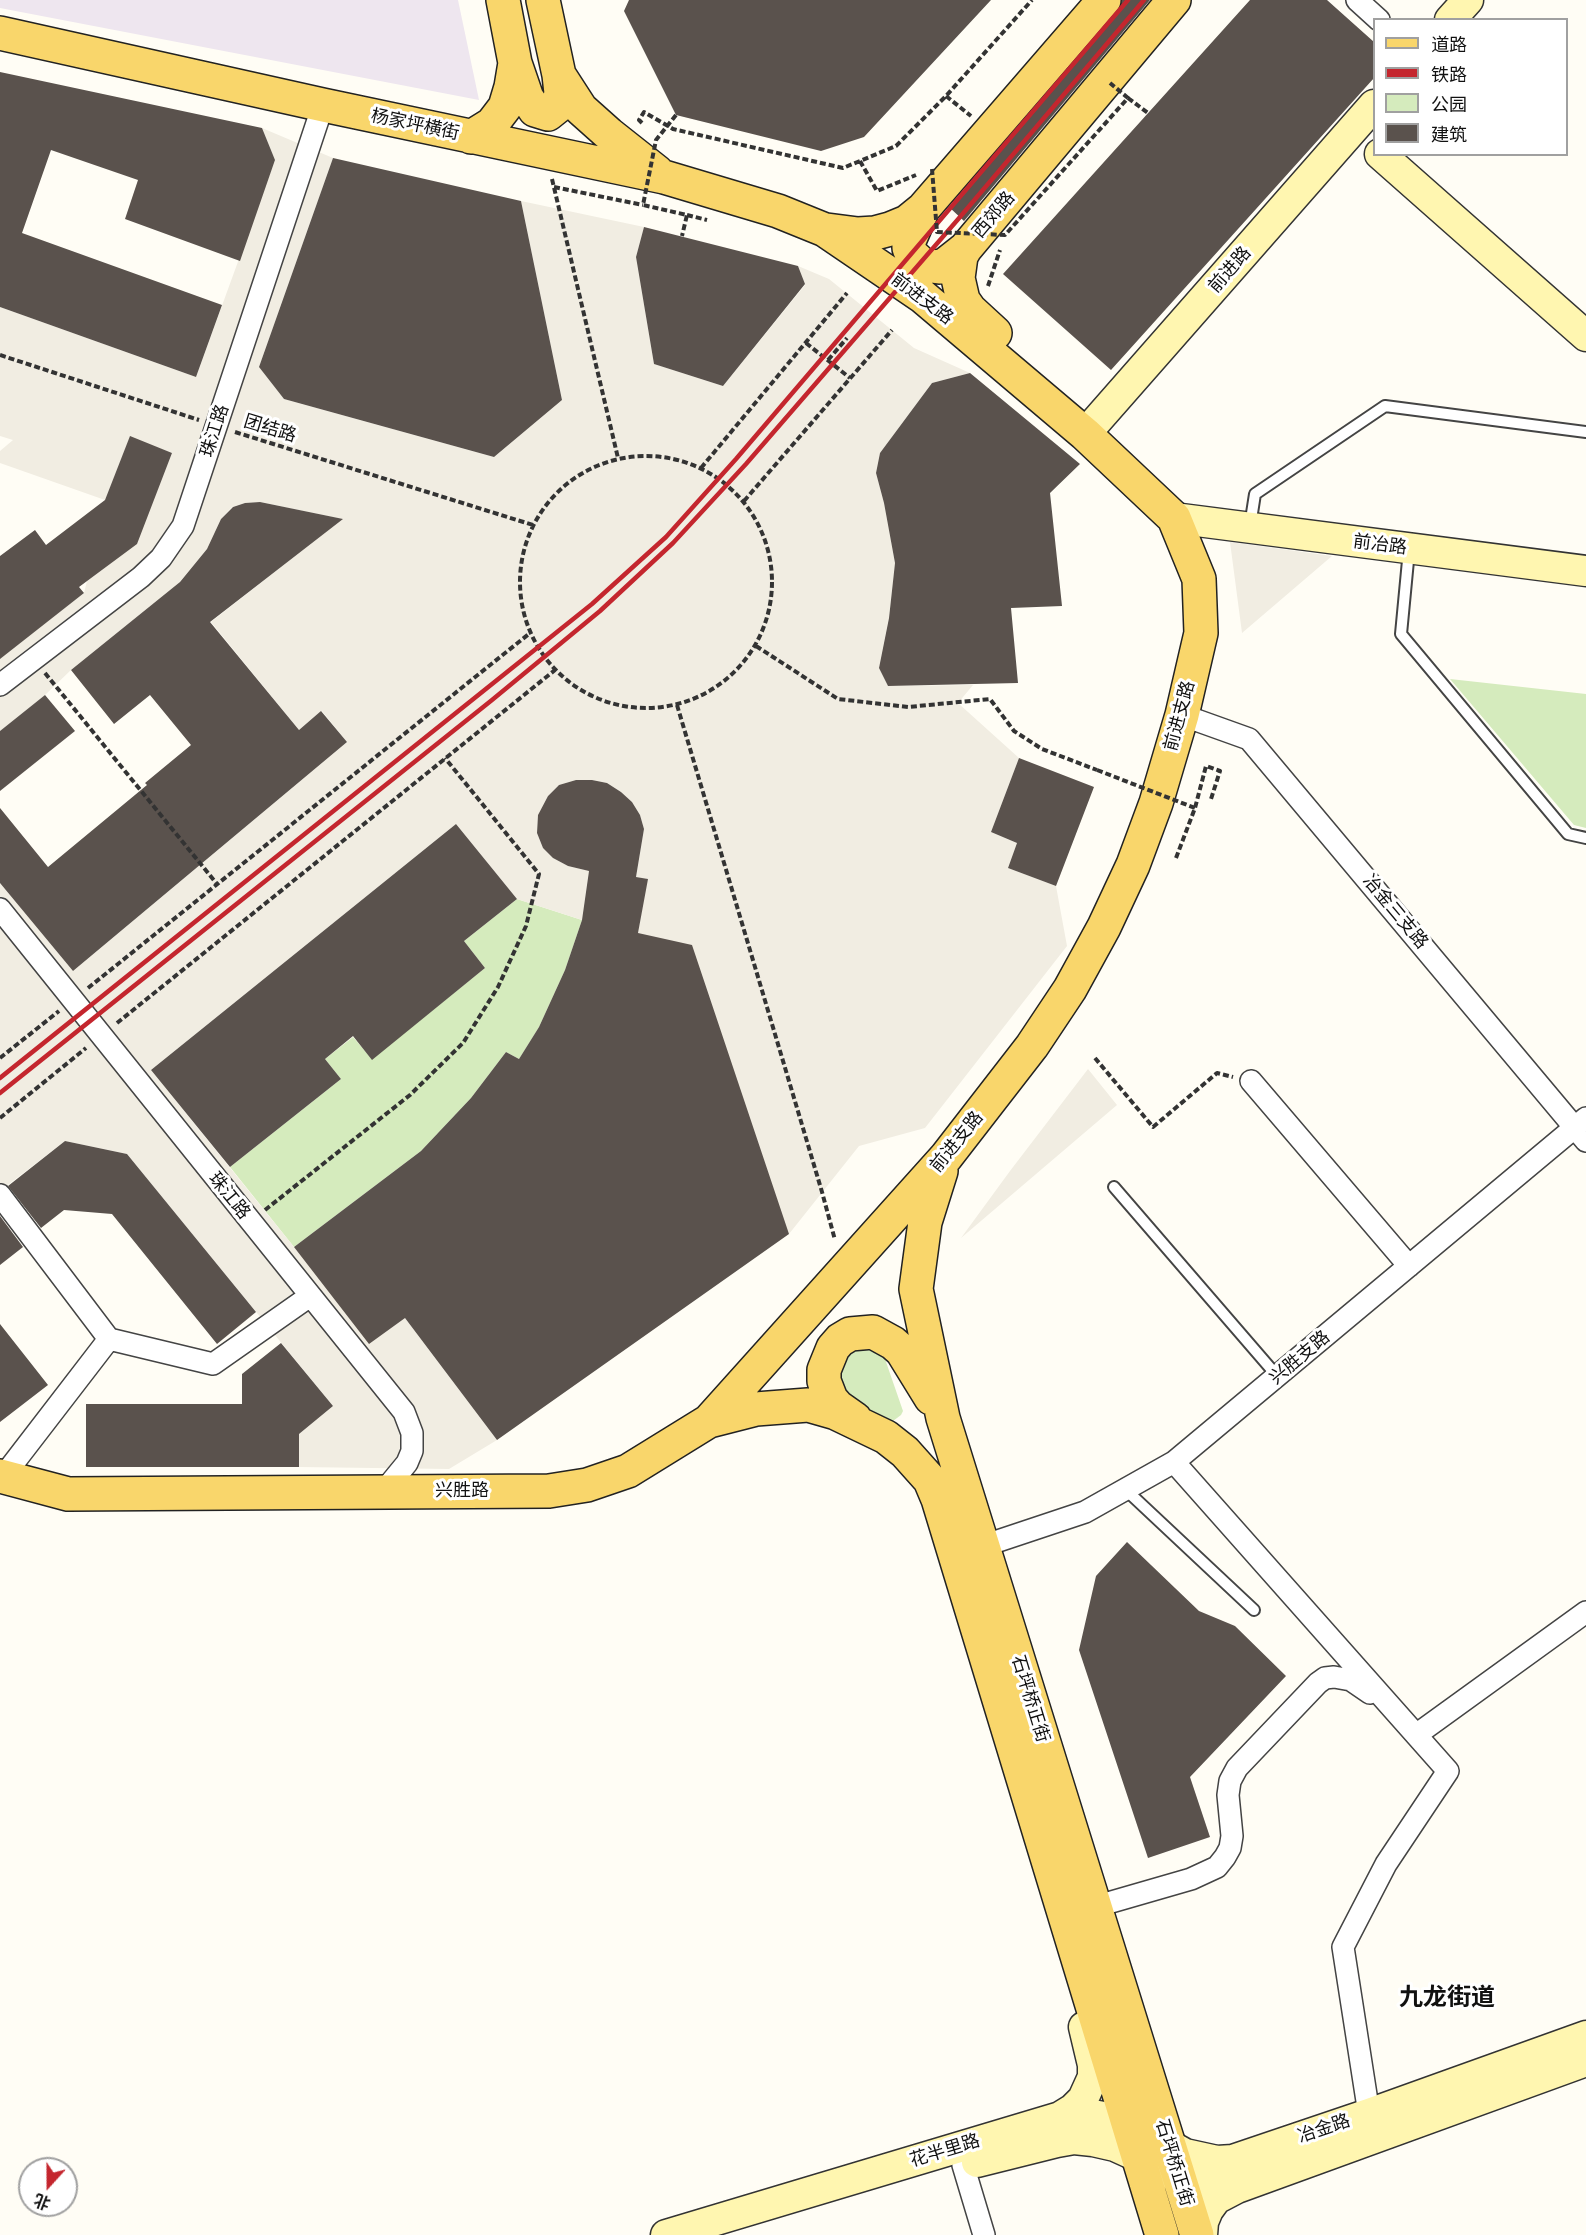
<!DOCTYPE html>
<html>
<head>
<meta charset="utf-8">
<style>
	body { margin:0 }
	#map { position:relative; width:1586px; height:2235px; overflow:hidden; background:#fffdf5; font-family:"PT Serif","Noto Sans SC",serif }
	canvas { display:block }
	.legend { position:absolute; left:1373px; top:18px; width:195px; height:138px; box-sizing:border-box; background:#fff; border:2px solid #a0a0a0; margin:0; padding:8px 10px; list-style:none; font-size:18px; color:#111 }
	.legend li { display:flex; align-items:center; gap:12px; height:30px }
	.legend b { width:30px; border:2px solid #a0a0a0 }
	.north { position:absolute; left:18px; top:2157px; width:60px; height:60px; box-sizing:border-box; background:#fff; border:2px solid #a0a0a0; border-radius:50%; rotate:201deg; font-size:16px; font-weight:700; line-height:24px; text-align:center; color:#111 }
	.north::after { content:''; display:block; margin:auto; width:21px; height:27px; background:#c4262e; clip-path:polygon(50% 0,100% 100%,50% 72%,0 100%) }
</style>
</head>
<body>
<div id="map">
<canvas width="1586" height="2235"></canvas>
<ul class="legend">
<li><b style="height:8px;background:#f9d66b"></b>道路</li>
<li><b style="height:8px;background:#c4262e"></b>铁路</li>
<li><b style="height:16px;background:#d5ebbd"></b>公园</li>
<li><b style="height:16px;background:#5a524d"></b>建筑</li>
</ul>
<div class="north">北</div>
</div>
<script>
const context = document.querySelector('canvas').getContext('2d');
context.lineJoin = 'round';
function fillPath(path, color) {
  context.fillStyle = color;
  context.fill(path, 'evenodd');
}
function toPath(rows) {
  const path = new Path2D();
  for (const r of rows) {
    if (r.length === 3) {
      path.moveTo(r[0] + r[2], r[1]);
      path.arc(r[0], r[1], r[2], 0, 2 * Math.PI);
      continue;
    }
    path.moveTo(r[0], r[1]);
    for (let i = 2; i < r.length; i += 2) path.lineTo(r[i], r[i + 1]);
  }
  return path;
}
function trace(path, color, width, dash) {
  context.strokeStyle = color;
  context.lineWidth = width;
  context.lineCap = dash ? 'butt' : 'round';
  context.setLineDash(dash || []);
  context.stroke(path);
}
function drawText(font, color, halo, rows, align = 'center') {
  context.font = font + ' "PT Serif","Noto Sans SC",serif';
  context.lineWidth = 6;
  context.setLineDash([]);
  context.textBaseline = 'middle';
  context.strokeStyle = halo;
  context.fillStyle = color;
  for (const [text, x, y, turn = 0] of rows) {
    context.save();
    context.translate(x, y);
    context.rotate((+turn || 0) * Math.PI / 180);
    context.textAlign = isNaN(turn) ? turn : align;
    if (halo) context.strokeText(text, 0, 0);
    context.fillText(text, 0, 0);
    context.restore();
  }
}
fillPath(toPath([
	[0,0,458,0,479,100,0,8]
]), '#eee6ef');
fillPath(toPath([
	[1450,679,1586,694,1586,828,1574,825],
	[517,899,582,920,565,970,539,1027,519,1059,506,1052,471,1098,421,1151,294,1247,230,1167,341,1079,325,1059,353,1037,372,1059,485,968,464,941],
	[861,1344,882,1354,885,1359,903,1411,901,1415,893,1421,889,1421,844,1398,834,1367]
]), '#d5ebbd');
fillPath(toPath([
	[262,128,333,158,259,367,284,399,494,457,562,400,521,201,644,227,636,257,654,364,723,386,805,285,798,266,829,279,914,348,970,373,932,383,880,453,876,473,884,503,895,563,889,617,879,668,888,686,973,685,958,703,1019,758,991,832,1017,843,1008,868,1056,886,1067,946,925,1128,859,1146,789,1234,638,933,647,879,636,877,644,829,640,815,632,802,621,792,607,783,592,780,576,780,559,785,548,796,538,815,537,833,543,848,553,858,568,866,589,871,582,920,517,899,456,824,151,1070,294,1247,405,1318,497,1440,449,1469,299,1467,299,1434,333,1406,127,1154,65,1141,0,1191,0,883,73,971,347,742,322,711,299,730,211,622,342,519,260,502,245,503,232,507,221,519,207,549,178,584,71,670,45,695,0,731,0,658,84,593,87,581,136,544,172,453,130,437,105,500,0,463,0,451,13,440,0,436,0,307,196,377,275,160],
	[1230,542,1332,556,1242,633],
	[1088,1069,1117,1105,961,1238,1010,1171]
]), '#f1ede2');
fillPath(toPath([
	[629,0,991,0,864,137,821,151,676,115,624,11],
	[1122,0,1150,0,964,221,949,207,1118,12],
	[1250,0,1327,0,1374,42,1374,78,1111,370,1003,274],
	[0,72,262,128,275,160,240,261,125,219,138,180,51,150,22,233,222,305,196,377,0,307],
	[333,158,521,201,562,400,494,457,284,399,259,367],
	[644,227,798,266,805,284,723,386,654,364,636,257],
	[970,373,1080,464,1050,493,1062,606,1011,608,1018,683,888,686,879,668,889,618,895,563,884,503,876,473,880,453,932,383],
	[130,436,172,453,137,544,79,587,84,593,0,659,0,556,35,530,46,545,105,500],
	[260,502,343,519,210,622,299,730,321,711,347,742,73,971,0,883,0,808,48,867,147,785,145,783,191,745,150,695,114,724,71,670,180,582,207,549,221,519,233,507,245,503],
	[45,695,75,731,0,791,0,731],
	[1019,758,1094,787,1056,886,1008,868,1017,843,991,832],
	[576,780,592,780,607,783,621,792,632,802,640,815,644,829,636,877,648,879,638,933,692,945,789,1234,497,1440,405,1318,369,1344,294,1247,421,1151,471,1098,506,1052,519,1059,539,1027,565,970,582,920,589,871,568,866,553,858,543,848,537,833,538,815,548,796,559,785],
	[456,824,517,899,464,941,485,968,372,1060,353,1036,325,1059,341,1079,230,1167,151,1070],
	[65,1141,127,1154,256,1312,217,1344,112,1214,64,1210,41,1228,8,1186],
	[0,1216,23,1247,0,1265],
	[0,1324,48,1385,0,1422],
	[281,1343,333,1406,299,1434,299,1467,86,1467,86,1404,242,1404,242,1374],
	[1127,1542,1199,1611,1235,1626,1286,1676,1190,1777,1210,1837,1148,1858,1079,1650,1096,1576]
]), '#5a524d');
const lane = toPath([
	[1250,526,1255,494,1385,406,1586,432],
	[1409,550,1401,634,1568,834,1586,838],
	[1114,1187,1278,1377],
	[1125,1489,1254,1610]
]);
const street = toPath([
	[1357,0,1379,20],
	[0,685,141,577,161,558,183,526,323,105],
	[1182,715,1249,739,1586,1141],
	[0,909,404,1412,412,1433,412,1451,407,1463,384,1491],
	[1251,1081,1409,1266],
	[0,1195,109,1339,213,1364,310,1296],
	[1174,1462,1448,1771,1386,1864,1343,1947,1369,2114],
	[2,1478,109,1339],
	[983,1546,1085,1512,1174,1462,1586,1118],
	[1416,1735,1586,1612],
	[1094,1907,1191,1879,1217,1867,1225,1857,1230,1848,1232,1836,1228,1795,1230,1781,1237,1768,1318,1683,1325,1678,1334,1677,1351,1680,1370,1693],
	[963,2165,984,2235]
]);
const secondary = toPath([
	[1450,20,1468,0],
	[1380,154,1586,336],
	[1085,434,1374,105],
	[1174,518,1586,571],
	[1060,2117,1087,2114,1126,2121,1185,2154,1217,2161,1233,2160,1369,2114,1586,2036],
	[977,2162,1057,2142,1074,2139,1093,2141,1115,2146,1137,2156,1178,2178,1218,2188,1237,2188],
	[666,2235,1060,2117,1073,2109,1083,2099,1093,2077,1093,2065,1084,2027],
	[1202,2235,1203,2222,1208,2210,1216,2199,1237,2188,1586,2061]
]);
const primary = toPath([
	[543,0,559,75,581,109,609,134,657,172],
	[0,33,323,105,664,177,778,211,825,230,922,296,1085,434,1174,518,1199,579,1201,633,1182,715,1156,803,1133,865,1104,927,1070,989,1032,1046,946,1157,709,1421,628,1471,587,1485,549,1491,68,1494,0,1476],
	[515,63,527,98,535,110,548,114,558,106,561,93,559,75],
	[471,137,492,124,505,107,511,87,515,63,503,0],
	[923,209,909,241,909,248,912,255,923,265,939,267,946,264,965,249],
	[827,230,858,234,875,233,890,229,907,222,923,209,1104,0],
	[995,333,970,310,963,300,958,278,961,256,965,249,1174,0],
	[941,1171,925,1222,916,1289,943,1418,1197,2235],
	[855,1419,838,1407,831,1399,824,1381,824,1370,833,1348,840,1340,850,1334,873,1332,893,1343,902,1351,931,1398],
	[709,1421,756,1409,808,1405,836,1413,886,1437,905,1452,930,1480,938,1499,1162,2235]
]);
trace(lane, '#444', 14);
trace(street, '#444', 24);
trace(secondary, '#333', 33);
trace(primary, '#222', 36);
trace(toPath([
	[946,96,971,116],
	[1128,98,1148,113],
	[642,123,639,120,644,112,673,129,843,168,896,146,946,96,1032,0],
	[860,161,877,191,916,175],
	[552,179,618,458],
	[554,187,643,205],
	[687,215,707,220],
	[988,286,1000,250],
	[806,343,850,378],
	[0,355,199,420],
	[828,360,847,338],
	[235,432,533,525],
	[646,582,126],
	[701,468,847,293],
	[744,501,892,330],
	[756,646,838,699,908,707,990,699,1014,731,1042,749,1097,770],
	[45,673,217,884],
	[677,705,822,1192,835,1240],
	[1176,858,1195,808,1206,766,1220,771,1211,799],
	[88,988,530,633],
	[117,1023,555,670],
	[0,1058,59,1011],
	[1095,1058,1153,1127,1217,1073,1233,1077],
	[0,1118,86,1048],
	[265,1210,410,1095,463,1043,498,987,526,926,539,874,445,758]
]), '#333', 4, [6, 3]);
trace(lane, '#fff', 10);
trace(street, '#fff', 21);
trace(secondary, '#fff6b0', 30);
trace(primary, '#f9d66b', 33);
trace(toPath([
	[0,1078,592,604,666,537,736,459,1128,0],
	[0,1093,492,700,600,611,673,543,746,464,960,217,1144,0]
]), '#c4262e', 4.5);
trace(toPath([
	[676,115,656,140,643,205,687,215,682,236],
	[932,169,937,232,1005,235,1128,98,1110,83],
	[1097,770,1195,808]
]), '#333', 4, [6, 3]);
drawText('18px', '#111', '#fff', [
	["杨家坪横街",415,125,12],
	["西郊路",994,215,-50],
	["前进路",1230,270,-49],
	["前进支路",922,299,37],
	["团结路",270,429,17],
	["珠江路",215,431,-72],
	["前冶路",1380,545,7],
	["前进支路",1180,716,-75],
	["冶金三支路",1395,912,50],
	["前进支路",957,1142,-51],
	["珠江路",229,1196,51],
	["兴胜支路",1300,1358,-40],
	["兴胜路",462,1491],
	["石坪桥正街",1030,1699,73],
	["冶金路",1324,2129,-19],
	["花半里路",945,2151,-17],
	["石坪桥正街",1174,2163,73]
]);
drawText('bold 24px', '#111', '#fff', [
	["九龙街道",1447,1998]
]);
</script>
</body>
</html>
